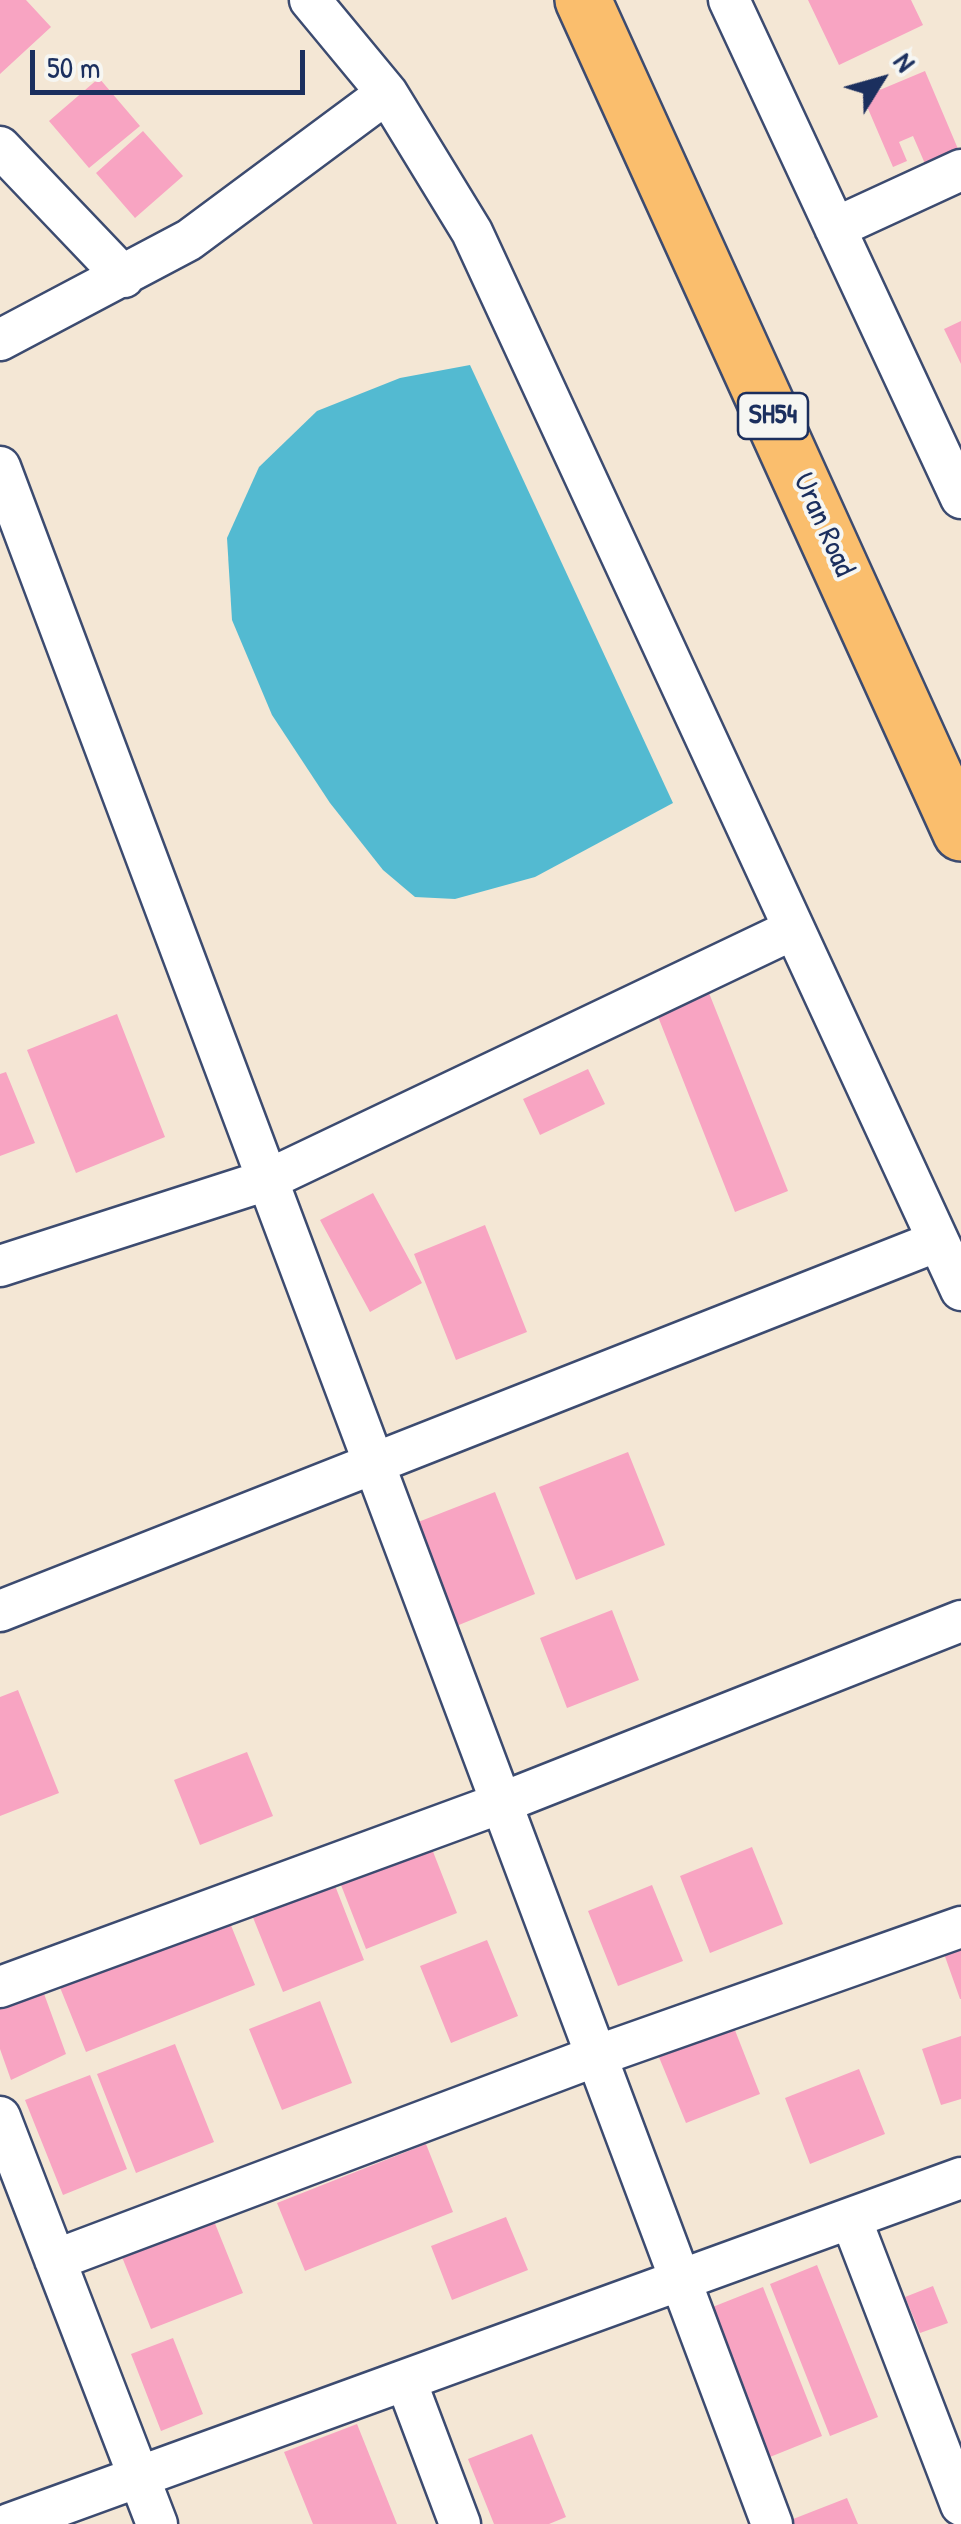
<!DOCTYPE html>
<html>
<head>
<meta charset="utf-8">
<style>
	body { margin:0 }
	#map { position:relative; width:961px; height:2524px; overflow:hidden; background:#f4e7d5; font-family:"Patrick Hand",sans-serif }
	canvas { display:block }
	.north { position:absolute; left:831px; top:30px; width:100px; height:100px; -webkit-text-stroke:8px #f6f6f2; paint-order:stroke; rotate:53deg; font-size:28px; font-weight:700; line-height:40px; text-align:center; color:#1b2f5e }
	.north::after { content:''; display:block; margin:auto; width:35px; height:45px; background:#1b2f5e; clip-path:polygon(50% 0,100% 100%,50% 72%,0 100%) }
	.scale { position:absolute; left:30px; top:50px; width:275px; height:45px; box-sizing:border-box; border:5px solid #1b2f5e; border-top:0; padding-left:12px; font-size:30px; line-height:35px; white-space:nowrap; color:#1b2f5e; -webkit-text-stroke:8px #f6f6f2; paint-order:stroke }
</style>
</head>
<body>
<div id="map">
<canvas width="961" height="2524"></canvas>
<div class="north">N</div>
<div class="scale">50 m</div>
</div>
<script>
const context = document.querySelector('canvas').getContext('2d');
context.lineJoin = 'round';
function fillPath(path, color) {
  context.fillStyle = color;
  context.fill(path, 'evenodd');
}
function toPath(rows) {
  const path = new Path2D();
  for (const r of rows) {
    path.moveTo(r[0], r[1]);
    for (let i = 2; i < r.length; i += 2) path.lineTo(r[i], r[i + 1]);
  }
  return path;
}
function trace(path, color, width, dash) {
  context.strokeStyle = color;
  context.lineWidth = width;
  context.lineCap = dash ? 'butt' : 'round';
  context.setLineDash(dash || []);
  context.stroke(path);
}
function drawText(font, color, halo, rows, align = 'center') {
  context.font = font + ' "Patrick Hand",sans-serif';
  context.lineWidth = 8;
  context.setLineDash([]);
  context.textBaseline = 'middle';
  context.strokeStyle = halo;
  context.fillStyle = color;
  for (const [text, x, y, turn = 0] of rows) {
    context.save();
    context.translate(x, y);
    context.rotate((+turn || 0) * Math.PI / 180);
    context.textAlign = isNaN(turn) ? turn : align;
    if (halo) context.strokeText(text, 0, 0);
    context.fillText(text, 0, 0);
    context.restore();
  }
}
fillPath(toPath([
	[470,365,673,803,535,877,455,899,415,897,383,870,330,803,272,715,232,620,227,538,259,467,317,411,400,378]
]), '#53bad1');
fillPath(toPath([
	[0,0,26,0,51,27,0,74],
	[808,0,911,0,923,25,839,65],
	[925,71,961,156,929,173,913,136,899,142,907,161,893,167,863,97],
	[99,78,140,126,89,168,49,121],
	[143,131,183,176,135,218,96,173],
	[961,321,961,364,944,329],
	[707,988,788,1191,735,1212,655,1009],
	[117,1014,165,1137,76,1173,27,1050],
	[588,1069,605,1104,540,1135,523,1099],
	[6,1072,35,1143,0,1156,0,1074],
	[373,1193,422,1283,370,1312,320,1220],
	[485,1225,527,1332,456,1360,414,1254],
	[628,1452,665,1545,576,1580,539,1487],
	[495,1492,535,1594,449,1629,408,1526],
	[612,1610,639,1680,567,1708,540,1638],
	[18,1690,59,1793,0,1816,0,1697],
	[247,1752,273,1816,200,1845,174,1780],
	[752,1847,783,1924,710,1953,680,1876],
	[432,1849,457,1913,366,1949,341,1885],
	[334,1883,364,1960,283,1992,252,1915],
	[652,1885,683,1961,618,1986,588,1911],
	[228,1918,255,1985,86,2052,59,1985],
	[487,1940,518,2016,451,2043,420,1966],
	[961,1941,961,1999,960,1999,942,1948],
	[43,1991,66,2054,11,2080,0,2049,0,2006],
	[320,2001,352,2083,282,2110,249,2029],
	[729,2015,760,2094,686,2123,654,2045],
	[961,2036,961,2099,941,2105,922,2049],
	[175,2044,214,2142,136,2173,97,2074],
	[859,2069,885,2134,810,2164,785,2098],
	[90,2075,127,2169,63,2195,25,2100],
	[426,2144,453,2212,305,2271,277,2203],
	[506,2217,528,2270,452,2300,431,2246],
	[214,2221,243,2293,151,2329,122,2257],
	[817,2265,878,2417,830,2436,770,2284],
	[933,2286,948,2323,920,2333,905,2297],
	[763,2287,822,2436,765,2459,705,2310],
	[173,2338,203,2414,161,2431,131,2354],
	[357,2424,397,2524,313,2524,284,2452],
	[532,2434,566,2517,549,2524,494,2524,468,2459],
	[847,2498,858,2524,790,2524,788,2521]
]), '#f8a4c2');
const street = toPath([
	[310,0,387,93,472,232,961,1290],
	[729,0,961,498],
	[0,147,124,277],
	[835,228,961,170],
	[0,340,189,240,387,93],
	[0,467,772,2524],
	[0,1266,267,1180,794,929],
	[0,1611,938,1241],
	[0,1987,501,1803,961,1621],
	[0,2117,157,2524],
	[851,2219,961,2505],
	[55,2260,596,2056,961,1927],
	[406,2381,460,2524],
	[9,2524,961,2178]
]);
const primary = toPath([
	[583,0,961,833]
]);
trace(street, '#3c4b70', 45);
trace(primary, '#3c4b70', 60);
trace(street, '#fff', 40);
trace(primary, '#fabe6d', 55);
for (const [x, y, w] of [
	[773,416,70]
]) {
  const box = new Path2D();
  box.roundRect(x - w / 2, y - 23, w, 46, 8);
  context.fillStyle = '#f6f6f2';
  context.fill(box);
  trace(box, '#1b2f5e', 2.5);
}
drawText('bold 28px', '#1b2f5e', null, [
	["SH54",773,416]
]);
drawText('30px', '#1b2f5e', '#f6f6f2', [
	["Uran Road",823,525,66]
]);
</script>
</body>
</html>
